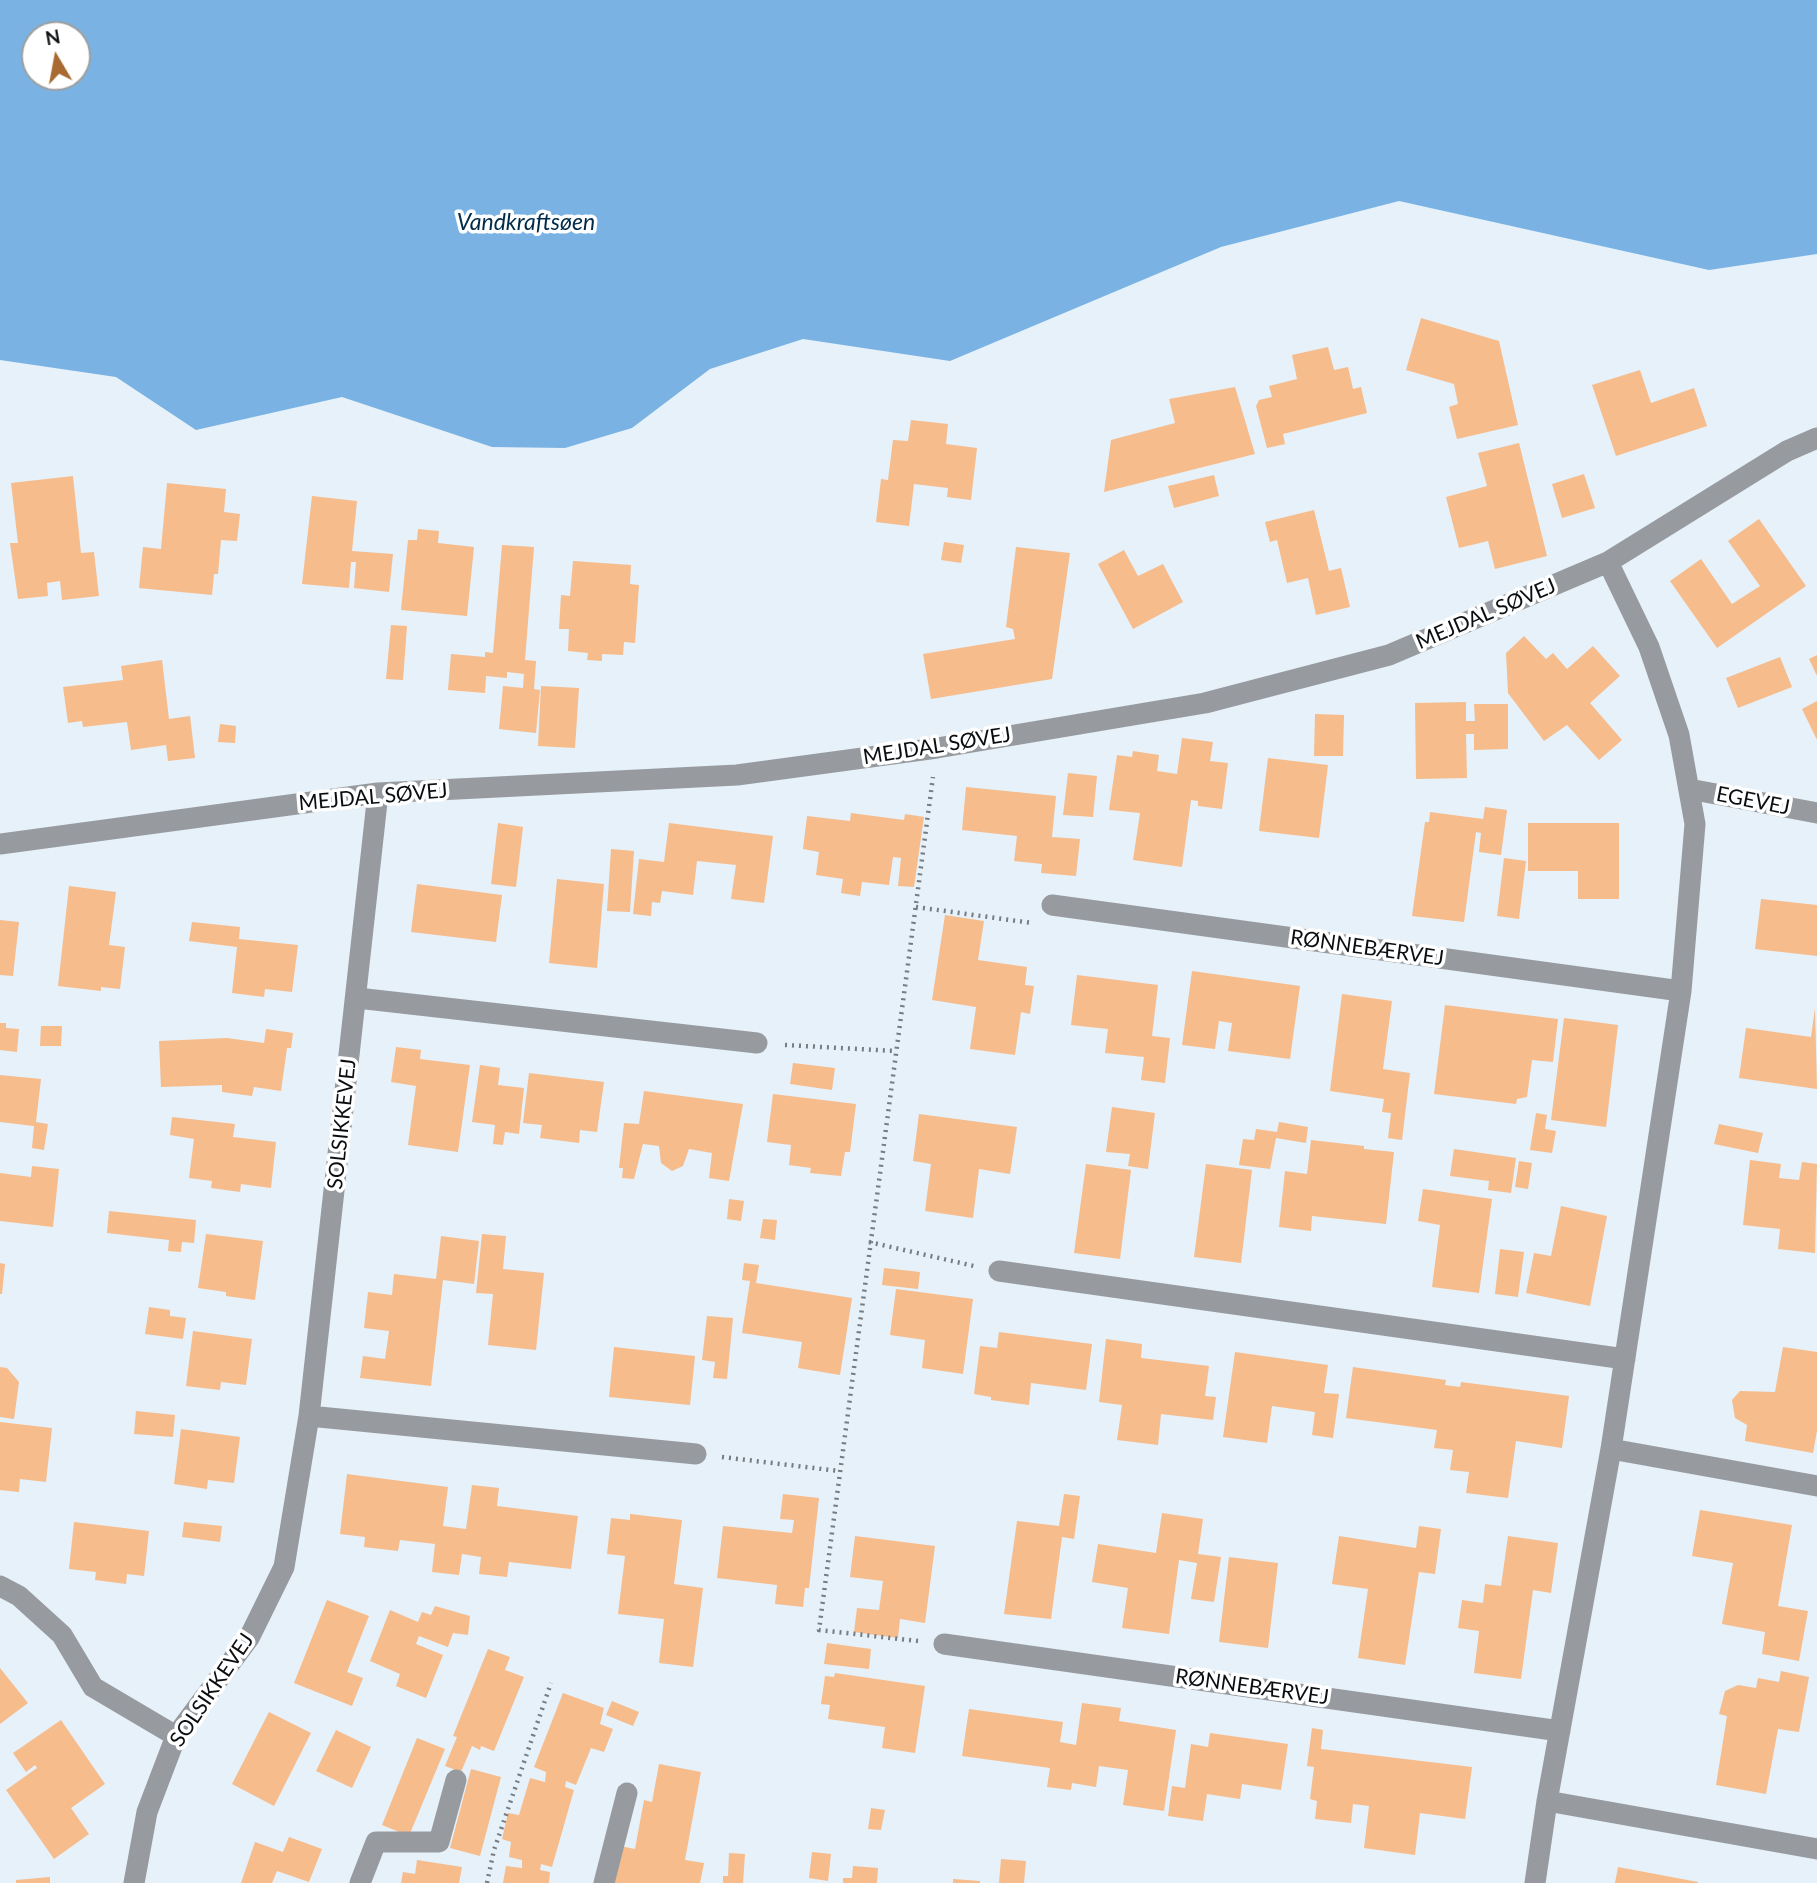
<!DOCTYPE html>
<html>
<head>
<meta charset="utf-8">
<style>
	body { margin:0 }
	#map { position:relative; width:1817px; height:1883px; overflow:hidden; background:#e6f1fa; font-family:Lato,sans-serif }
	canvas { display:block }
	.north { position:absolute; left:21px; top:21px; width:70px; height:70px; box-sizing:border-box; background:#fff; border:2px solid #9d9fa0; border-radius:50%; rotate:350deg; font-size:19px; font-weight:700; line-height:28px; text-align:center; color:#0b0e11 }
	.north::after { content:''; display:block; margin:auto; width:24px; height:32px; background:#a86a30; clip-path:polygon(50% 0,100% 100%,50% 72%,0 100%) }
</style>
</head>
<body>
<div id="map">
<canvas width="1817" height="1883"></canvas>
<div class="north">N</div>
</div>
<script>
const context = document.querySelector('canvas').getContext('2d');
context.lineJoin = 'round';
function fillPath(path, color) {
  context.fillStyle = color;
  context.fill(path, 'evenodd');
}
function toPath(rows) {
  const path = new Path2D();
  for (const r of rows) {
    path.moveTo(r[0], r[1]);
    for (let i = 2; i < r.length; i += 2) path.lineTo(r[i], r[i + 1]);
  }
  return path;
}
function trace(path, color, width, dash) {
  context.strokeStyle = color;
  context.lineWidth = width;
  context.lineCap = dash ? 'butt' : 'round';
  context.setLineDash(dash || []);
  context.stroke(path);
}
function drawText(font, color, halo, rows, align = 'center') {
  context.font = font + ' Lato,sans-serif';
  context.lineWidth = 7;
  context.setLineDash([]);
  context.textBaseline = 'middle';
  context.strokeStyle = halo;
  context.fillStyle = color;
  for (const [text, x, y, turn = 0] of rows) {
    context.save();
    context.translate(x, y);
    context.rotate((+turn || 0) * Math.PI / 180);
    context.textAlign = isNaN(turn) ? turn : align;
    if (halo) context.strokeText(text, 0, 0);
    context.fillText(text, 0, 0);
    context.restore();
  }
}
fillPath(toPath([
	[0,0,1817,0,1817,254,1709,270,1399,201,1221,247,950,361,803,339,710,369,632,428,565,448,492,447,342,397,196,430,116,377,0,360],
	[35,35,77,35,77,77,35,77]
]), '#7ab3e3');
fillPath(toPath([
	[1421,318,1499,341,1518,425,1457,439,1449,407,1458,404,1454,384,1406,370],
	[1328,347,1334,370,1348,367,1353,389,1361,387,1367,413,1283,434,1285,444,1267,448,1256,406,1259,400,1272,397,1269,386,1297,379,1292,355],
	[1640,370,1651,403,1694,388,1707,426,1616,456,1592,385],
	[1235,387,1255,454,1104,492,1111,440,1175,423,1169,399],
	[911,420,948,424,946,444,977,448,971,500,947,497,948,488,914,484,909,526,876,522,881,479,888,480,893,440,908,441],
	[1519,443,1547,556,1495,569,1488,541,1459,548,1446,497,1487,486,1478,453],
	[1584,474,1595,508,1562,518,1552,484],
	[1214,475,1219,496,1174,508,1168,486],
	[73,476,81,553,94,552,99,596,62,600,60,581,47,583,48,596,18,599,10,543,18,543,11,483],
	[167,483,226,489,224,512,240,514,237,541,221,540,218,574,214,574,212,595,139,588,143,547,161,549],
	[312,496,357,501,352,551,393,554,389,592,354,588,356,562,351,562,349,588,302,584],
	[1314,510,1329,571,1341,568,1350,607,1316,615,1308,578,1287,583,1277,540,1270,542,1265,522],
	[1759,519,1806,586,1717,648,1670,581,1701,559,1732,604,1760,586,1728,541],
	[418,529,439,531,438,543,474,547,467,616,401,610,408,540,417,540],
	[944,542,964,545,961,563,941,560],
	[502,545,534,547,525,660,536,661,534,689,540,690,536,733,499,729,503,686,523,688,524,674,507,672,507,678,486,676,485,693,448,690,451,654,485,657,485,652,493,653],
	[1016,547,1070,553,1052,679,931,699,923,654,1015,639,1013,629,1006,627],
	[1124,550,1138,576,1163,564,1183,602,1133,629,1098,564],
	[573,561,631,565,630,584,639,585,635,643,624,642,623,655,602,654,602,661,587,660,588,653,568,651,569,629,559,629,561,595,570,596],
	[391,625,407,626,403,680,386,679],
	[1524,636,1546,659,1553,653,1567,669,1593,646,1620,676,1590,703,1622,740,1599,760,1567,725,1544,741,1508,693,1506,653],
	[1817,655,1817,676,1809,659],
	[1780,657,1792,687,1738,708,1726,678],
	[162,660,169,719,190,716,195,758,168,761,166,745,131,750,127,722,83,727,82,721,68,723,63,687,123,680,121,666],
	[541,686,579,688,575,748,538,746],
	[1817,701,1817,740,1802,709],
	[1466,702,1466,721,1475,721,1474,704,1508,704,1508,749,1474,750,1474,734,1466,734,1467,778,1416,779,1415,703],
	[1315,714,1344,715,1343,756,1314,756],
	[220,724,236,726,235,743,218,742],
	[1182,738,1213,742,1210,761,1228,763,1222,809,1198,806,1198,801,1191,800,1182,867,1133,860,1140,813,1109,810,1117,755,1132,757,1133,751,1159,755,1157,771,1177,774],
	[1268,758,1328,765,1319,838,1259,831],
	[1068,773,1097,776,1093,817,1063,815],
	[966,787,1056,796,1052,837,1080,839,1076,876,1041,873,1042,864,1014,861,1017,836,962,830],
	[1485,807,1507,810,1501,855,1479,852,1481,833,1476,832,1464,922,1412,916,1425,822,1429,822,1430,812,1483,819],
	[851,813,904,820,905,814,924,817,914,887,898,886,901,858,893,857,889,885,862,882,860,896,841,893,843,879,816,875,819,852,803,849,807,816,850,821],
	[498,823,523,827,516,887,491,884],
	[669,823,773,836,764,903,731,899,736,865,697,861,693,895,662,891,660,903,652,902,651,916,633,914,639,859,664,862],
	[1528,823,1619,823,1619,899,1578,899,1578,871,1528,871],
	[611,849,634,851,630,912,607,911],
	[1504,858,1526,861,1519,919,1497,916],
	[557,879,604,884,597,968,549,963],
	[417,884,502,895,496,942,411,932],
	[69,886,116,892,109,945,125,947,120,989,101,987,101,991,58,986],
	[1761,899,1817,905,1817,956,1755,949],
	[945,915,984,921,978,960,1027,967,1025,985,1034,986,1030,1014,1021,1012,1015,1055,970,1049,976,1007,932,1000],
	[0,920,19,922,13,976,0,975],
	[192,922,240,927,239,939,298,945,292,992,265,989,264,997,232,993,237,947,189,941],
	[1192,971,1300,986,1290,1059,1228,1051,1232,1023,1219,1021,1215,1049,1182,1045],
	[1077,975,1158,985,1152,1036,1170,1038,1165,1083,1141,1080,1144,1057,1105,1053,1108,1029,1071,1025],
	[1342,994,1392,1001,1383,1069,1410,1073,1402,1140,1388,1138,1391,1113,1382,1112,1384,1099,1330,1091],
	[1445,1005,1558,1019,1553,1062,1532,1060,1527,1097,1517,1099,1516,1104,1434,1094],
	[1815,1008,1817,1089,1739,1078,1746,1028,1811,1037],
	[1564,1018,1618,1025,1606,1127,1551,1120],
	[0,1023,6,1023,6,1028,19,1029,17,1052,0,1050],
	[41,1026,62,1026,61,1046,40,1046],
	[266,1029,293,1033,291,1048,287,1048,281,1091,254,1087,252,1096,222,1092,222,1085,161,1087,159,1041,227,1038,264,1043],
	[396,1047,421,1050,420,1059,470,1065,458,1152,408,1145,416,1086,391,1082],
	[793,1063,835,1068,832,1090,790,1084],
	[480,1065,500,1068,498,1085,524,1088,519,1134,505,1132,503,1145,493,1144,495,1125,472,1122],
	[529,1073,604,1082,597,1132,580,1130,579,1143,540,1138,542,1125,523,1123],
	[0,1075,41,1079,36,1122,48,1124,44,1150,32,1148,34,1126,0,1122],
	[644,1091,743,1104,729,1181,709,1178,712,1153,689,1149,683,1166,672,1171,661,1163,659,1146,643,1144,634,1179,622,1178,623,1168,619,1168,624,1123,639,1124],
	[773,1094,856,1104,850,1152,845,1152,841,1176,810,1173,811,1168,789,1165,791,1145,767,1142],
	[1112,1107,1155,1113,1148,1169,1128,1166,1130,1154,1106,1152],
	[1536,1113,1547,1115,1545,1129,1556,1131,1552,1153,1530,1150],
	[919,1114,1017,1127,1010,1174,979,1169,973,1218,925,1211,931,1164,913,1161],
	[172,1117,235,1124,233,1137,276,1142,271,1188,241,1184,240,1192,211,1188,212,1181,189,1178,194,1139,170,1135],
	[1279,1122,1308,1127,1306,1143,1276,1138,1270,1169,1239,1165,1243,1139,1254,1140,1256,1129,1277,1132],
	[1719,1124,1763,1133,1758,1153,1714,1144],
	[1311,1140,1364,1146,1364,1149,1394,1152,1386,1224,1312,1216,1311,1231,1279,1227,1285,1171,1307,1174],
	[1454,1149,1516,1158,1511,1193,1488,1190,1489,1181,1450,1176],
	[1750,1160,1781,1164,1779,1178,1799,1180,1802,1162,1817,1164,1815,1253,1778,1249,1780,1229,1743,1225],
	[1519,1161,1532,1163,1528,1189,1515,1187],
	[1086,1164,1131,1170,1120,1259,1074,1253],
	[1206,1164,1252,1170,1241,1263,1194,1257],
	[32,1166,59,1169,53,1227,0,1221,0,1173,31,1177],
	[1423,1189,1492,1199,1479,1293,1432,1287,1440,1225,1418,1221],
	[729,1199,744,1201,741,1221,727,1219],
	[1561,1206,1607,1216,1590,1306,1526,1293,1534,1253,1551,1256],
	[109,1211,196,1220,194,1243,182,1242,181,1252,168,1251,169,1240,107,1233],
	[763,1219,777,1220,775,1240,760,1238],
	[206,1234,263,1241,255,1300,226,1296,226,1292,198,1288],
	[482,1234,506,1236,503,1269,544,1273,536,1350,488,1345,493,1294,476,1293],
	[441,1236,479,1241,474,1284,443,1280,431,1386,360,1378,363,1356,385,1359,389,1331,364,1328,368,1292,392,1295,394,1274,436,1279],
	[1500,1249,1524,1252,1518,1297,1495,1294],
	[0,1263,5,1264,2,1294,0,1294],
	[744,1263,759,1265,756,1283,852,1298,840,1375,798,1368,802,1342,742,1333,750,1281,742,1280],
	[884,1268,920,1272,918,1289,882,1285],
	[896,1289,973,1299,963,1374,922,1368,925,1340,890,1335],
	[149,1307,170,1310,170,1316,186,1318,183,1339,145,1334],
	[707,1316,733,1318,727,1379,713,1378,715,1362,702,1360],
	[193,1331,252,1339,246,1385,221,1382,220,1390,186,1386],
	[999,1332,1092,1344,1086,1390,1031,1383,1029,1405,991,1400,991,1397,974,1394,980,1346,997,1348],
	[1106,1339,1142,1344,1141,1358,1209,1366,1205,1396,1216,1397,1213,1420,1161,1414,1158,1445,1117,1440,1122,1405,1099,1402],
	[614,1347,695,1356,690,1405,609,1397],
	[1783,1347,1817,1352,1817,1431,1813,1453,1745,1441,1747,1425,1735,1418,1732,1400,1740,1391,1775,1392],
	[1235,1352,1328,1365,1324,1393,1339,1394,1333,1438,1312,1435,1315,1412,1272,1406,1267,1443,1223,1437],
	[0,1367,7,1368,19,1382,14,1419,0,1417],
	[1353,1367,1446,1380,1445,1385,1460,1387,1461,1382,1569,1396,1562,1448,1516,1441,1508,1498,1466,1493,1469,1472,1450,1470,1453,1450,1434,1448,1437,1430,1346,1418],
	[136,1411,175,1415,173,1437,134,1434],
	[0,1422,52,1428,46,1482,20,1479,19,1492,0,1490],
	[181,1429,240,1437,234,1483,208,1480,207,1489,174,1484],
	[347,1474,448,1487,443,1526,466,1529,472,1485,499,1488,497,1506,578,1516,571,1569,509,1562,507,1577,479,1574,481,1557,462,1554,459,1575,432,1572,435,1544,400,1540,398,1551,364,1547,365,1537,340,1534],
	[783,1494,819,1498,809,1588,805,1588,803,1607,775,1604,777,1585,717,1578,723,1526,792,1533,794,1520,780,1519],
	[1064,1494,1080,1496,1074,1539,1062,1537,1051,1619,1004,1614,1017,1521,1059,1526],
	[1700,1510,1792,1525,1778,1606,1808,1611,1799,1661,1762,1654,1765,1632,1722,1624,1733,1563,1692,1556],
	[1162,1513,1203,1519,1198,1554,1221,1557,1214,1602,1191,1599,1197,1563,1179,1560,1169,1634,1122,1628,1128,1588,1092,1582,1098,1544,1156,1553],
	[630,1514,682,1520,674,1584,703,1588,693,1667,659,1663,664,1619,618,1614,625,1556,607,1554,611,1518,630,1520],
	[74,1522,149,1531,144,1576,127,1574,126,1584,95,1580,96,1572,69,1569],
	[184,1522,222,1526,220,1542,182,1537],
	[1419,1526,1441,1529,1435,1574,1419,1572,1405,1665,1358,1658,1368,1589,1332,1584,1339,1536,1416,1548],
	[855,1536,935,1546,925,1623,900,1619,898,1638,854,1632,857,1608,879,1610,883,1581,850,1577],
	[1508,1536,1558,1543,1551,1593,1533,1590,1521,1679,1474,1673,1479,1631,1458,1628,1462,1600,1483,1603,1485,1584,1501,1586],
	[1229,1557,1278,1563,1268,1648,1219,1642],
	[327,1600,369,1616,347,1672,363,1678,352,1706,294,1683],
	[435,1606,470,1616,468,1635,453,1633,448,1647,419,1636,416,1644,443,1655,426,1698,396,1686,400,1674,370,1661,390,1610,418,1622,422,1612,431,1615],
	[827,1643,871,1649,869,1669,824,1664],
	[488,1649,510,1657,505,1670,524,1677,494,1751,481,1746,480,1750,472,1746,461,1772,445,1766,457,1737,453,1736],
	[0,1668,28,1703,0,1724],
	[1781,1671,1809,1677,1799,1732,1778,1729,1766,1794,1716,1785,1727,1716,1719,1714,1725,1691,1738,1685,1756,1688,1758,1678,1779,1682],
	[835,1673,925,1686,915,1753,882,1748,885,1727,828,1719,830,1705,821,1704,825,1676,834,1677],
	[563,1693,604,1708,600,1724,613,1729,604,1752,591,1748,576,1785,566,1781,565,1787,574,1790,552,1867,541,1864,540,1870,550,1872,549,1883,503,1883,506,1866,522,1868,522,1860,509,1857,511,1842,502,1839,508,1813,519,1815,530,1778,545,1782,546,1772,534,1767],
	[612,1701,639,1712,633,1726,606,1715],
	[1082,1703,1121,1708,1119,1721,1176,1730,1164,1811,1123,1805,1128,1770,1099,1766,1096,1787,1072,1783,1071,1790,1047,1787,1050,1768,962,1756,969,1709,1063,1722,1060,1742,1076,1745],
	[269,1712,311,1733,274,1806,232,1784],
	[61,1720,105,1784,71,1808,89,1834,54,1859,6,1790,37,1768,35,1765,26,1772,13,1753],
	[1312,1728,1323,1730,1321,1749,1472,1767,1465,1819,1420,1813,1415,1855,1364,1848,1369,1806,1353,1804,1351,1823,1315,1819,1317,1801,1310,1799,1314,1767,1307,1766],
	[336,1730,371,1747,352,1788,316,1771],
	[1210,1733,1288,1744,1281,1790,1242,1784,1240,1799,1207,1794,1203,1821,1168,1816,1172,1786,1185,1788,1191,1744,1208,1747],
	[417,1738,445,1749,409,1836,382,1825],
	[659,1764,701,1772,685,1860,704,1863,700,1883,613,1883,620,1846,635,1849,644,1800,652,1802],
	[471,1769,501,1777,480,1856,450,1848],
	[871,1808,885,1810,881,1830,868,1829],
	[289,1837,322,1849,309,1882,277,1871,272,1883,241,1883,255,1842,283,1852],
	[812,1852,831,1854,828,1881,809,1878],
	[729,1853,745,1854,743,1883,723,1883,723,1876,728,1876],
	[1001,1859,1026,1861,1024,1883,999,1883],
	[417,1860,462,1867,459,1883,401,1883,403,1872,415,1874],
	[853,1866,878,1868,877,1883,843,1883,843,1878,852,1878],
	[1618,1867,1698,1882,1698,1883,1615,1883],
	[50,1877,50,1883,16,1883,16,1880],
	[953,1879,980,1881,980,1883,953,1883]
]), '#f6bc8c');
trace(toPath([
	[916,907,1032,923],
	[785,1045,896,1051],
	[869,1242,974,1266],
	[722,1457,839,1471],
	[918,1641,819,1630,933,777],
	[487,1883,494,1850,551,1683]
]), '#757c82', 4.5, [2, 5]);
trace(toPath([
	[1689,789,1817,813],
	[0,844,378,793,737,775,937,748,1205,703,1389,655,1608,562,1787,451,1817,438],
	[1052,905,1681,991],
	[357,998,757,1043],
	[999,1271,1625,1359],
	[309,1416,696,1454],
	[1611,1449,1817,1486],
	[0,1586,19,1596,62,1635,93,1687,176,1736],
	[944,1644,1560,1731],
	[1547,1801,1817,1849],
	[134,1883,147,1812,176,1736,249,1638,284,1567,309,1416,378,793],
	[360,1883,376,1842,439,1842,456,1780],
	[604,1883,627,1793],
	[1535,1883,1547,1801,1611,1449,1681,991,1695,824,1679,735,1649,647,1608,562]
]), '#979b9f', 21);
drawText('21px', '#0b0e11', '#fff', [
	["MEJDAL SØVEJ",1486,614,-23],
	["MEJDAL SØVEJ",937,746,-9],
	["MEJDAL SØVEJ",373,797,-5],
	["EGEVEJ",1753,801,11],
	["RØNNEBÆRVEJ",1367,948,8],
	["SOLSIKKEVEJ",342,1124,-84],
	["RØNNEBÆRVEJ",1252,1687,8],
	["SOLSIKKEVEJ",212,1690,-56]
]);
drawText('italic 23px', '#002b4a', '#fff', [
	["Vandkraftsøen",526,223]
]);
</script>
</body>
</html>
